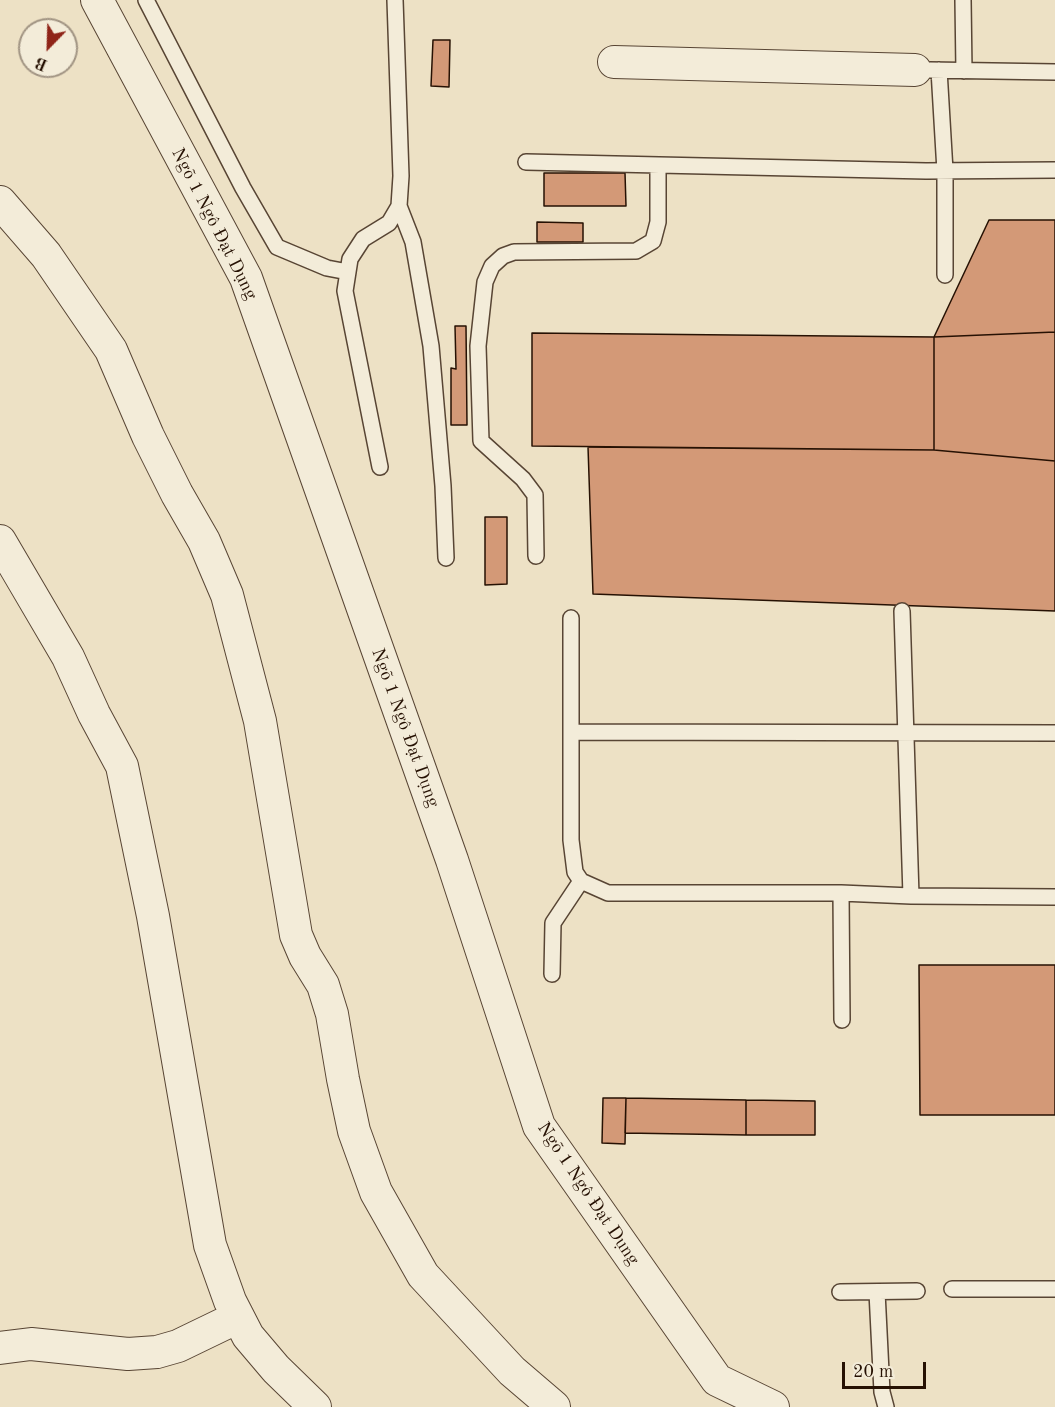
<!DOCTYPE html>
<html>
<head>
<meta charset="utf-8">
<style>
	body { margin:0 }
	#map { position:relative; width:1055px; height:1407px; overflow:hidden; background:#ede1c5; font-family:"Old Standard TT",serif }
	canvas { display:block }
	.north { position:absolute; left:18px; top:18px; width:60px; height:60px; box-sizing:border-box; background:#f3ecd9; border:2px solid #a19483; border-radius:50%; rotate:203deg; font-size:16px; font-weight:700; line-height:24px; text-align:center; color:#261103 }
	.north::after { content:''; display:block; margin:auto; width:21px; height:27px; background:#8f2418; clip-path:polygon(50% 0,100% 100%,50% 72%,0 100%) }
	.scale { position:absolute; left:842px; top:1362px; width:84px; height:27px; box-sizing:border-box; border:3px solid #261103; border-top:0; padding-left:8px; font-size:18px; line-height:21px; white-space:nowrap; color:#261103; -webkit-text-stroke:4px #f3ecd9; paint-order:stroke }
</style>
</head>
<body>
<div id="map">
<canvas width="1055" height="1407"></canvas>
<div class="north">B</div>
<div class="scale">20 m</div>
</div>
<script>
const context = document.querySelector('canvas').getContext('2d');
context.lineJoin = 'round';
function fillPath(path, color) {
  context.fillStyle = color;
  context.fill(path, 'evenodd');
}
function toPath(rows) {
  const path = new Path2D();
  for (const r of rows) {
    path.moveTo(r[0], r[1]);
    for (let i = 2; i < r.length; i += 2) path.lineTo(r[i], r[i + 1]);
  }
  return path;
}
function trace(path, color, width, dash) {
  context.strokeStyle = color;
  context.lineWidth = width;
  context.lineCap = dash ? 'butt' : 'round';
  context.setLineDash(dash || []);
  context.stroke(path);
}
function drawText(font, color, halo, rows, align = 'center') {
  context.font = font + ' "Old Standard TT",serif';
  context.lineWidth = 4.5;
  context.setLineDash([]);
  context.textBaseline = 'middle';
  context.strokeStyle = halo;
  context.fillStyle = color;
  for (const [text, x, y, turn = 0] of rows) {
    context.save();
    context.translate(x, y);
    context.rotate((+turn || 0) * Math.PI / 180);
    context.textAlign = isNaN(turn) ? turn : align;
    if (halo) context.strokeText(text, 0, 0);
    context.fillText(text, 0, 0);
    context.restore();
  }
}
const building = toPath([
	[433,40,450,40,449,87,431,86,433,40],
	[544,173,625,173,626,206,544,206,544,173],
	[989,220,1055,220,1055,332,934,337,989,220],
	[537,222,583,223,583,242,537,242,537,222],
	[455,326,466,326,467,425,451,425,451,368,456,369,455,326],
	[1055,332,1055,461,934,450,934,337,1055,332],
	[532,333,934,337,934,450,532,446,532,333],
	[588,447,934,450,1055,461,1055,611,593,594,588,447],
	[485,517,507,517,507,584,485,585,485,517],
	[919,965,1055,965,1055,1115,920,1115,919,965],
	[603,1098,626,1098,625,1144,602,1143,603,1098],
	[626,1098,746,1100,746,1135,625,1133,626,1098],
	[746,1100,815,1101,815,1135,746,1135,746,1100]
]);
fillPath(building, '#d39977');
trace(building, '#261103', 1.5);
const service = toPath([
	[146,0,243,188,277,247,327,268,348,272],
	[963,0,964,71],
	[930,70,1055,72],
	[939,70,945,171,945,275],
	[526,162,926,171,1055,170],
	[399,206,413,242,431,346,443,486,446,558],
	[380,467,345,291,350,259,363,239,389,223,399,206,401,176,395,0],
	[536,556,535,495,523,479,481,441,478,346,485,282,492,266,503,256,514,252,636,251,653,241,658,222,658,165],
	[902,611,911,896],
	[571,618,571,840,575,872,581,881,608,893,841,893,911,896,1055,897],
	[571,732,1055,733],
	[841,893,842,1020],
	[552,974,553,923,581,881],
	[952,1289,1055,1289],
	[840,1292,917,1291],
	[877,1292,882,1392,886,1407]
]);
const minor = toPath([
	[97,0,246,278,452,860,539,1126,717,1380,773,1407],
	[614,62,915,70],
	[0,202,46,255,111,350,148,436,177,494,204,541,227,595,260,721,296,935,305,956,323,985,332,1014,343,1079,354,1131,376,1192,423,1275,512,1371,554,1407],
	[0,541,68,657,94,714,122,766,153,916,210,1245,230,1301,248,1336,276,1369,315,1407],
	[0,1348,31,1344,128,1354,157,1352,178,1346,238,1317]
]);
trace(service, '#584534', 18);
trace(minor, '#584534', 34);
trace(service, '#f3ecd9', 15);
trace(minor, '#f3ecd9', 32);
drawText('18px', '#261103', '#f3ecd9', [
	["Ngõ 1 Ngô Đạt Dụng",214,224,63],
	["Ngõ 1 Ngô Đạt Dụng",405,728,70],
	["Ngõ 1 Ngô Đạt Dụng",588,1194,56]
]);
</script>
</body>
</html>
